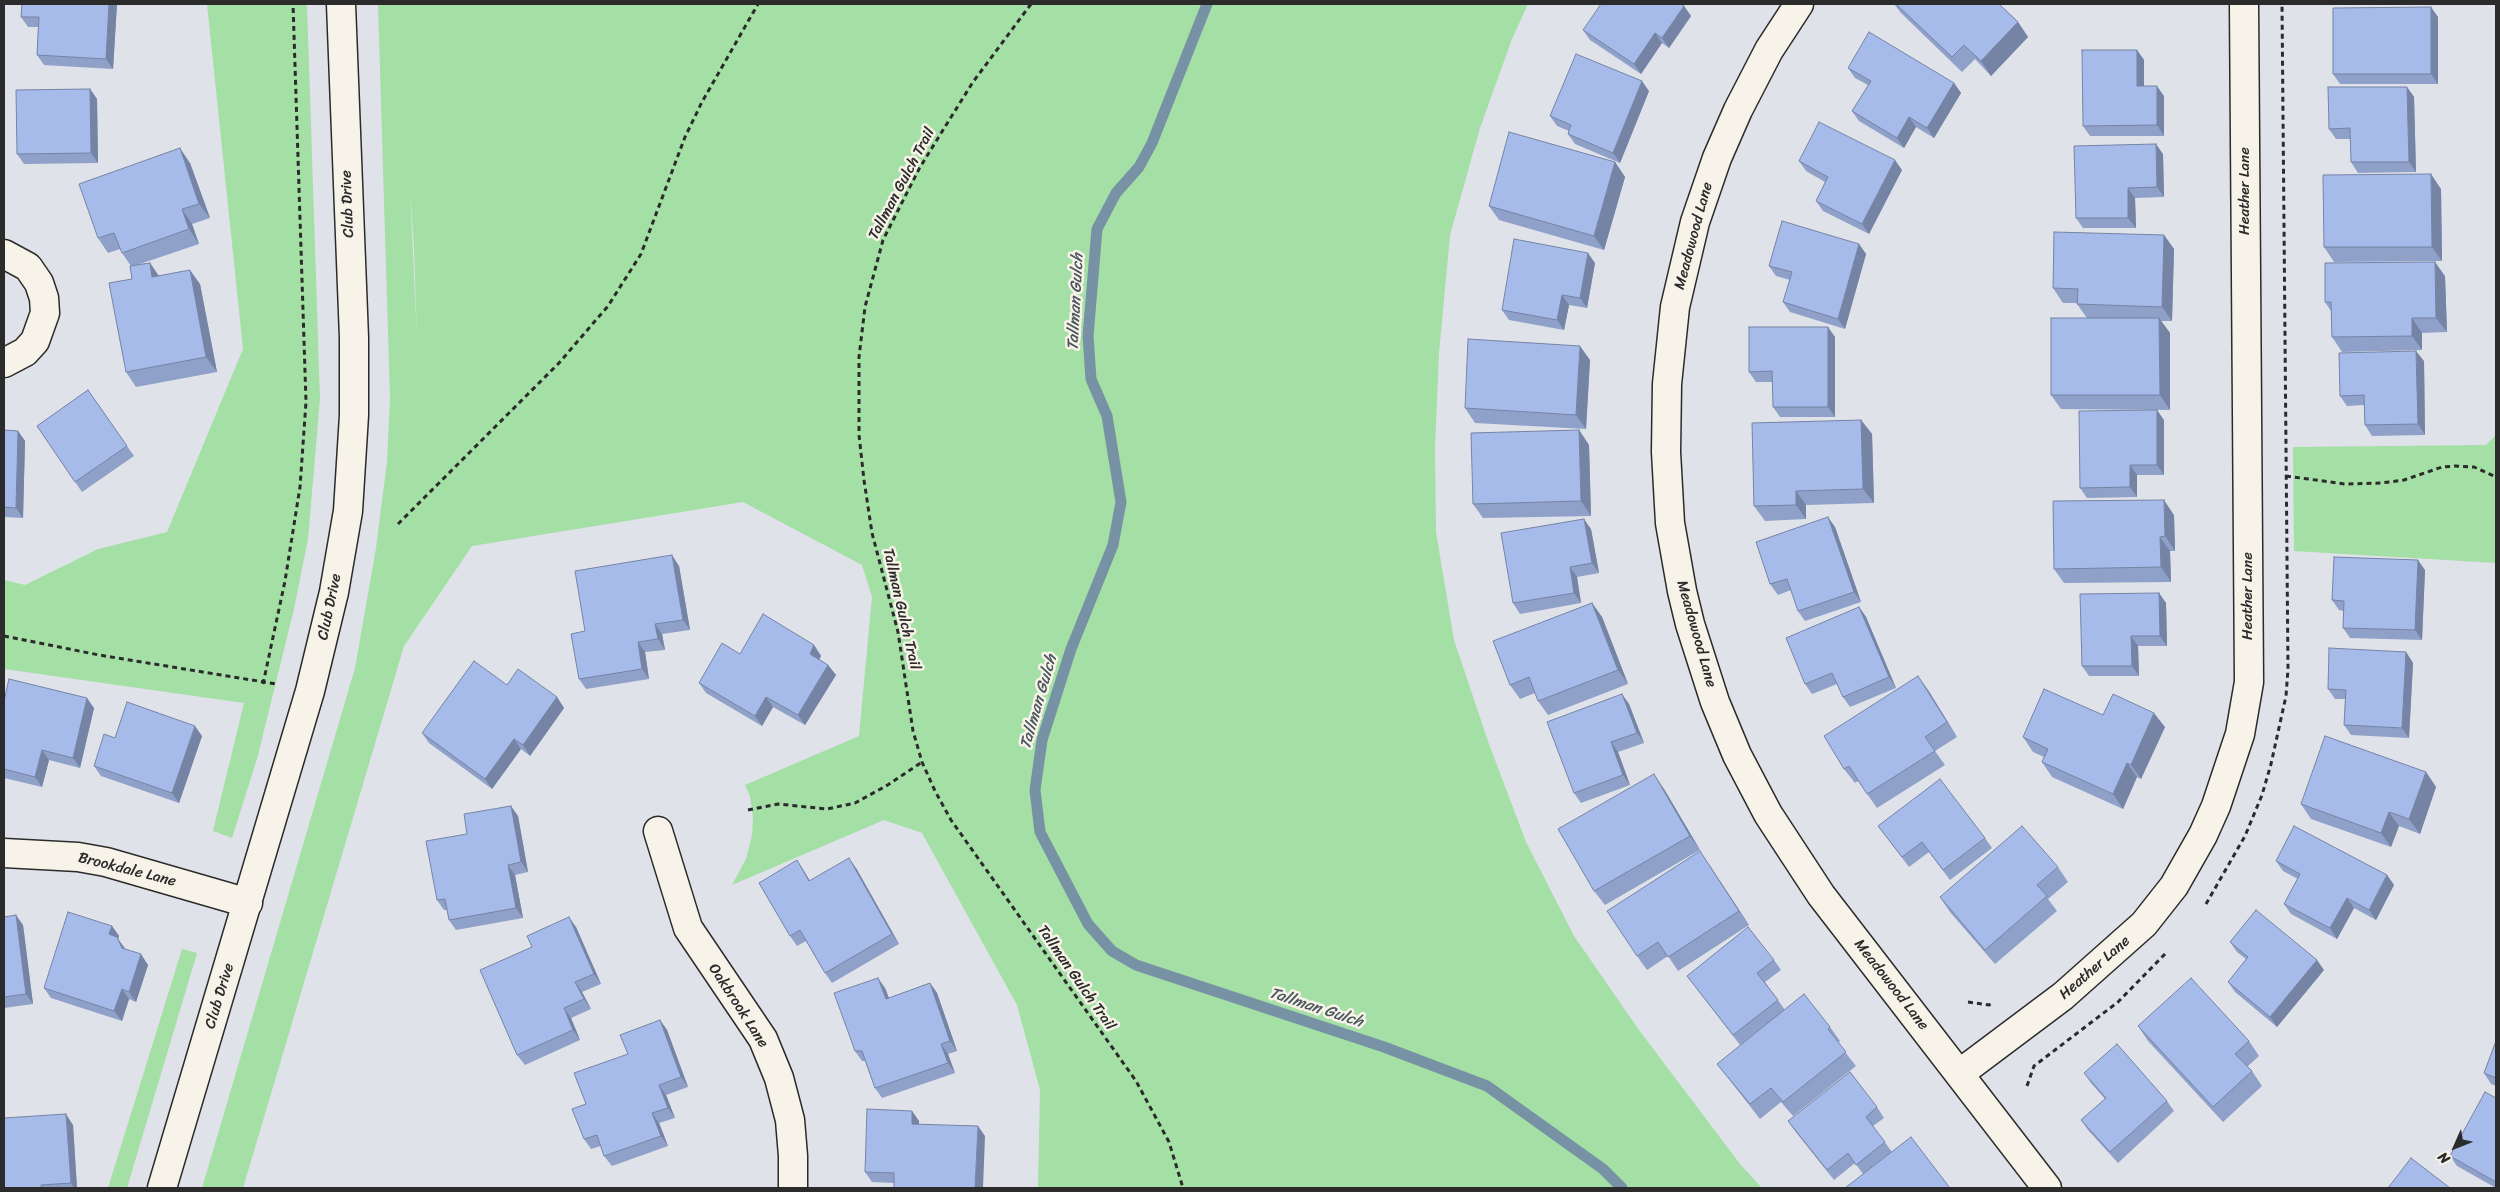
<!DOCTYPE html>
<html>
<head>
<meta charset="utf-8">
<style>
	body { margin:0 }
	#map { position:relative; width:2500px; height:1192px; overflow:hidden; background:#dfe2e9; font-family:Sriracha,sans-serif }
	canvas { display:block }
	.frame { position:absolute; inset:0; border:5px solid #2b2b2b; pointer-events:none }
	.north { position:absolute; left:2430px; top:1122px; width:50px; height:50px; -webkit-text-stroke:4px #f7f3e8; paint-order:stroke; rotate:226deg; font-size:14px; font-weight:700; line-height:20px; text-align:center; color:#2b2b2b }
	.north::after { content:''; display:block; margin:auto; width:18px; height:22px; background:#2b2b2b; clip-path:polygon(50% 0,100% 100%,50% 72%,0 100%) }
</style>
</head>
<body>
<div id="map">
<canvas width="2500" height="1192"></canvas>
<div class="frame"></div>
<div class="north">N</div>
</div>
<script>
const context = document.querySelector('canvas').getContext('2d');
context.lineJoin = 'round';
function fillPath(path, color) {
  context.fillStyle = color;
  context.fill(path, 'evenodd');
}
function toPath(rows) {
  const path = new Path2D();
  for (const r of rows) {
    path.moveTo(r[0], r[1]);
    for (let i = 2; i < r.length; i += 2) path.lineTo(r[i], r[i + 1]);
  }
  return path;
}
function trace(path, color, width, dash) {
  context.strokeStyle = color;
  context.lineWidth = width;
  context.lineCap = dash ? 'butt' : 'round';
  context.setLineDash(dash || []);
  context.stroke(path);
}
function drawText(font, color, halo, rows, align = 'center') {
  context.font = font + ' Sriracha,sans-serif';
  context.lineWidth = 5;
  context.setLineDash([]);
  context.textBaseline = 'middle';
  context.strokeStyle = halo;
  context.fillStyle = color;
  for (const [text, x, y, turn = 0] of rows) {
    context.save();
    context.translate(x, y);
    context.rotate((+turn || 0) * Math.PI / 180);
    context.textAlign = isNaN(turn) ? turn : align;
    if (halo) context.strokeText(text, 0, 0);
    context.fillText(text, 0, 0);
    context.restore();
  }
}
fillPath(toPath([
	[207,4,307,4,320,399,308,539,294,609,257,759,232,838,213,831,244,703,4,669,4,580,25,585,98,549,167,532,243,349],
	[378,4,1528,4,1512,39,1480,128,1450,235,1439,353,1435,448,1436,532,1454,640,1489,744,1526,842,1574,936,1639,1030,1740,1164,1762,1188,1038,1188,1040,1090,1017,1005,922,833,884,820,732,885,746,859,752,835,753,818,750,796,745,785,859,736,872,597,862,565,743,502,472,546,404,646,243,1188,202,1188,355,668,376,548,387,462,390,398],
	[410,189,414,247,417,339],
	[2496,435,2496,563,2294,551,2293,447,2486,445],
	[182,949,197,953,127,1188,108,1188]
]), '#a4dfa5');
trace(toPath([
	[1207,4,1152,143,1139,167,1116,193,1097,229,1088,336,1091,379,1107,416,1121,502,1113,545,1071,649,1042,740,1035,790,1040,832,1088,924,1112,951,1136,965,1384,1047,1487,1086,1603,1169,1622,1188]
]), '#7892a5', 11);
const street = toPath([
	[1799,4,1769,50,1738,110,1717,158,1695,222,1675,307,1667,384,1666,452,1670,523,1682,591,1690,624,1715,702,1737,755,1768,814,1821,895,2047,1188],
	[4,254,28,267,39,283,44,298,45,313,35,341,25,352,4,363],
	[658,831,688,928,763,1039,779,1078,790,1120,793,1156,793,1188],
	[4,853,78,857,106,862,248,903],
	[1959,1074,2063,996,2144,924,2174,886,2203,835,2216,806,2240,734,2249,682,2244,4]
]);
const secondary = toPath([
	[162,1188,310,691,334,592,348,511,354,415,354,338,341,4]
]);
trace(street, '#2b2b2b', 31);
trace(secondary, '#2b2b2b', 31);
trace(toPath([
	[1031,4,973,82,943,130,919,169,883,240,865,307,859,357,859,435,864,480,872,533,898,632,913,731,922,762,935,791,951,820,1136,1081,1169,1142,1183,1188],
	[2286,476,2345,484,2381,483,2404,480,2442,467,2455,466,2474,467,2496,477],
	[398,524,559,363,608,306,641,254,685,137,702,102,758,4],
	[4,636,99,655,276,684],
	[263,684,285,581,300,487,306,402,293,4],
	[748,810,778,804,827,809,855,803,886,786,922,762],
	[2206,904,2245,836,2262,795,2271,764,2286,696,2288,669,2282,4],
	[1968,1002,1989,1005,1992,1003],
	[2027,1086,2034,1066,2118,1002,2166,953]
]), '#2b2b2b', 3, [5, 4]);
trace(street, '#f7f3e8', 28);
trace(secondary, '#f7f3e8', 28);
fillPath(toPath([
	[22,4,117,4,113,69,44,65,37,55,38,27,28,27,21,17],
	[1894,4,1999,4,2018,22,2028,37,1991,76,1975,59,1962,72,1901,13],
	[1684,6,1691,16,1669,48,1662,43,1641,74,1590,40,1583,30],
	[2438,17,2438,84,2340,84,2333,74],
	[2137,50,2144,60,2144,86,2164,96,2164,136,2090,136,2083,126],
	[1848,68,1954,83,1961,93,1934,138,1916,127,1904,148,1859,121,1852,111,1868,85,1855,78],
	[2407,87,2414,97,2416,172,2358,173,2351,162,2351,139,2336,139,2329,129],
	[90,89,97,99,98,163,24,164,17,154],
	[1649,91,1620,163,1575,144,1568,134,1569,131,1557,126,1550,116],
	[2163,154,2164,197,2135,198,2136,228,2083,228,2076,218],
	[1799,161,1902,170,1869,234,1823,211,1816,201,1825,182,1806,171],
	[1615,162,1625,177,1604,250,1499,220,1489,206],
	[190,163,210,218,192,224,199,244,137,265,150,263,159,276,200,284,217,372,136,387,126,372,132,279,131,266,122,253,120,249,108,253,98,238],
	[2441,189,2442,261,2334,262,2324,247],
	[2164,235,2174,249,2172,321,2161,321,2170,333,2170,410,2061,409,2051,395,2087,318,2077,304,2077,303,2063,303,2053,288],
	[1859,244,1866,254,1845,329,1790,312,1783,302,1790,280,1776,276,1769,266],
	[1595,263,1587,308,1569,305,1564,330,1509,320,1502,310],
	[2445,276,2447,332,2422,333,2422,350,2342,352,2332,337,2331,311,2325,302],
	[1835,337,1835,417,1780,417,1773,407,1773,382,1756,382,1749,372],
	[1590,360,1586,429,1475,423,1465,408],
	[2424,361,2425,435,2372,436,2365,425,2364,405,2347,406,2340,396],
	[88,390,134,456,82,492,37,426],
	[1861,420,1872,434,1874,503,1806,505,1806,519,1765,521,1754,506],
	[2164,420,2164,475,2137,475,2137,497,2087,498,2080,488],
	[4,430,18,431,25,441,23,518,4,517],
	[1579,430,1589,445,1591,516,1483,518,1473,504],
	[2174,515,2175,551,2170,551,2171,582,2064,583,2054,569],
	[1835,527,1861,602,1805,621,1798,611,1791,590,1778,595,1770,584],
	[1591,529,1599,573,1577,577,1581,603,1520,614,1513,603],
	[679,566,690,630,662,634,665,650,645,652,649,679,586,689,579,679,585,631],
	[2425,570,2422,640,2350,638,2343,628,2344,611,2339,610,2332,600],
	[2159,593,2166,603,2167,646,2138,646,2139,676,2089,676,2082,666],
	[1592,603,1602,617,1628,684,1548,715,1538,701,1535,693,1520,699,1510,685],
	[1859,607,1866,617,1896,688,1850,707,1843,697,1837,684,1812,694,1805,684],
	[814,645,821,656,819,659,828,665,836,675,805,725,773,707,762,726,706,693,699,683,740,654],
	[2406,652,2413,663,2409,738,2351,735,2344,725,2345,699,2335,699,2328,689],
	[507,685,557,697,564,708,530,756,521,749,492,789,429,743,422,733],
	[1928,690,1957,737,1935,751,1945,765,1877,808,1858,781,1855,783,1844,769],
	[4,701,94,708,80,768,49,760,42,787,4,778],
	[1629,704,1644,743,1618,752,1630,785,1581,803,1574,793],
	[2103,715,2165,727,2141,779,2137,777,2123,809,2052,777,2042,762,2044,757,2033,752,2023,737],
	[202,736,179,803,101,776,94,766,115,738],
	[2426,772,2436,787,2420,834,2399,826,2391,847,2311,819,2301,804],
	[1664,789,1700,850,1605,905,1594,891],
	[518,816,528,872,515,875,523,918,456,930,449,920,447,910,444,910,437,900,467,834],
	[1878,826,1985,838,1992,848,1950,880,1929,852,1909,867],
	[797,860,810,881,856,868,899,944,832,983,825,973,806,941,797,946,790,936],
	[2276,861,2387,875,2394,885,2376,920,2354,908,2337,939,2291,914,2284,904,2298,879,2283,871],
	[1710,866,1749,925,1678,971,1668,956,1647,970,1637,956],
	[2058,867,2068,882,2048,899,2057,911,1995,964,1950,912,1940,897],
	[4,917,23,925,33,1004,4,1008],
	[112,926,119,936,118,939,125,949,148,965,136,1002,129,999,122,1021,51,998,44,988],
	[576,927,601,984,582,992,591,1009,571,1018,580,1040,525,1065,517,1055],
	[2230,942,2324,970,2277,1027,2235,992,2228,982,2246,959,2237,952],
	[1774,960,1781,970,1765,982,1785,1010,1740,1045,1687,976],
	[930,983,937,993,957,1051,948,1054,955,1073,882,1098,875,1088,865,1061,862,1061,855,1051,885,988,889,998],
	[660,1020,667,1030,688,1087,666,1095,675,1118,659,1123,668,1146,612,1166,604,1156,601,1146,591,1149,584,1139,586,1104,628,1054],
	[2138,1026,2249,1041,2259,1056,2247,1067,2252,1071,2262,1086,2223,1122,2148,1041],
	[1830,1027,1840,1041,1838,1043,1856,1066,1793,1116,1781,1102,1760,1119,1728,1078,1717,1064],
	[2496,1041,2496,1086,2491,1084,2484,1073],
	[2084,1073,2167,1101,2174,1111,2118,1163,2088,1130,2081,1120,2105,1099,2091,1083],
	[2496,1098,2496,1188,2457,1166,2450,1156],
	[1877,1107,1884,1118,1873,1126,1892,1152,1863,1174,1855,1163,1834,1180,1795,1131,1788,1121],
	[912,1111,919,1121,919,1124,985,1136,894,1183,872,1182,865,1172],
	[73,1125,77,1188,4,1188]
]), '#90a1c9');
fillPath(toPath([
	[109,4,117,4,113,69,106,59],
	[1684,6,1691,16,1669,48,1662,38],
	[2431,7,2438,17,2438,84,2431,74],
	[2018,22,2028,37,1991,76,1981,61],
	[1655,33,1662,43,1641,74,1634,64],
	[2137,50,2144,60,2144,96,2137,86],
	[1642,81,1649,91,1620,163,1613,153],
	[1954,83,1961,93,1934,138,1927,128],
	[2157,86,2164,96,2164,136,2157,125],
	[2407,87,2414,97,2416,172,2409,162],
	[90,89,97,99,98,163,91,153],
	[1909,117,1916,127,1904,148,1897,138],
	[2156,144,2163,154,2164,197,2157,187],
	[180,148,190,163,210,218,199,204],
	[1895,160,1902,170,1869,234,1862,224],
	[1615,162,1625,177,1604,250,1594,236],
	[2431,174,2441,189,2442,261,2432,247],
	[2128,188,2135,198,2136,228,2128,218],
	[182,209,192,224,199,244,189,229],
	[2164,235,2174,249,2172,321,2162,307],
	[1859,244,1866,254,1845,329,1838,319],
	[1588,253,1595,263,1587,308,1580,298],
	[2435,262,2445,276,2447,332,2436,318],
	[150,263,160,278,152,277],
	[190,270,200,284,217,372,206,357],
	[1562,295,1569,305,1564,330,1557,320],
	[2159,318,2170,333,2170,410,2160,395],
	[2412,318,2422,333,2422,350,2412,336],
	[1828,327,1835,337,1835,417,1828,407],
	[1580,346,1590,360,1586,429,1576,415],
	[2416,351,2424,361,2425,435,2418,424],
	[2157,410,2164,420,2164,475,2157,465],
	[1861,420,1872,434,1874,503,1863,489],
	[1579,430,1589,445,1591,516,1581,501],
	[18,431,25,441,23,518,16,508],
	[2130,465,2137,475,2137,497,2130,487],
	[1796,491,1806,505,1806,519,1796,505],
	[2164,500,2174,515,2175,551,2165,536],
	[1828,517,1835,527,1861,602,1854,592],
	[1584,519,1591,529,1599,573,1592,563],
	[2160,537,2170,551,2171,582,2161,567],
	[672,555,679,566,690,630,683,620],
	[2418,560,2425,570,2422,640,2415,630],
	[1570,567,1577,577,1581,603,1574,593],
	[2159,593,2166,603,2167,646,2160,636],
	[1592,603,1602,617,1628,684,1618,670],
	[1859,607,1866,617,1896,688,1889,677],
	[655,624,662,634,665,650,658,639],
	[2131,636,2138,646,2139,676,2132,666],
	[638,642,645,652,649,679,642,669],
	[814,645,821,656,817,664,810,654],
	[2406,652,2413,663,2409,738,2402,728],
	[828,665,836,675,805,725,798,715],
	[1918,676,1928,690,1957,737,1947,722],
	[1622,694,1629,704,1644,743,1637,733],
	[557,697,564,708,530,756,523,745],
	[766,697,773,707,762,726,755,716],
	[87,698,94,708,80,768,73,758],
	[2154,713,2165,727,2141,779,2131,765],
	[195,726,202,736,179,803,172,793],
	[514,739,521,749,492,789,485,779],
	[1611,742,1618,752,1630,785,1623,775],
	[42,750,49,760,42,787,35,777],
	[2127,763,2137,777,2123,809,2113,794],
	[2426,772,2436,787,2420,834,2409,819],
	[1654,774,1664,789,1700,850,1690,836],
	[511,806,518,816,528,872,521,862],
	[2389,812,2399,826,2391,847,2381,833],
	[1700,851,1710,866,1749,925,1739,911],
	[849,858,856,868,899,944,892,934],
	[797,860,804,871,816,891,809,881],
	[508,865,515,875,523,918,516,908],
	[2387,875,2394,885,2376,920,2369,910],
	[2347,898,2354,908,2337,939,2330,928],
	[16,915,23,925,33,1004,26,994],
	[569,917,576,927,601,984,594,974],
	[112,926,119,936,118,939,124,947,129,958,109,934],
	[141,954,148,965,136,1002,129,992],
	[2317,960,2324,970,2277,1027,2270,1017],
	[878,978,885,988,893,1009,886,999],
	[575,982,582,992,591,1009,584,999],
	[930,983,937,993,957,1051,950,1041],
	[122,989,129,999,122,1021,114,1011],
	[564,1008,571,1018,580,1040,573,1030],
	[660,1020,667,1030,688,1087,681,1077],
	[941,1044,948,1054,955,1073,948,1063],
	[659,1085,666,1095,675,1118,668,1108],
	[912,1111,919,1121,919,1134,912,1124],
	[652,1113,659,1123,668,1146,661,1136],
	[66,1114,73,1125,77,1188,74,1188,71,1183],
	[978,1126,985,1136,983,1188,975,1188]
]), '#7583a4');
const building = toPath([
	[22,4,109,4,106,59,37,55,39,17,21,17,22,4],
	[1601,4,1681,4,1684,6,1662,38,1655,33,1634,64,1583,30,1601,4],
	[1896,4,1999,4,2018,22,1981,61,1964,45,1952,57,1896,4],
	[2431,7,2431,74,2333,74,2333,8,2431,7],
	[1869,32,1954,83,1927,128,1909,117,1897,138,1852,111,1871,81,1848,68,1869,32],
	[2082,50,2137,50,2137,86,2157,86,2157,125,2083,126,2082,50],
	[1576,54,1642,81,1613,153,1568,134,1571,125,1550,116,1576,54],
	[2328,87,2407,87,2409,162,2351,162,2350,128,2329,129,2328,87],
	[90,89,91,153,17,154,16,90,90,89],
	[1819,122,1895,160,1862,224,1816,201,1828,177,1799,161,1819,122],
	[1509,132,1615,162,1594,236,1489,206,1509,132],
	[2156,144,2157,187,2128,188,2128,218,2076,218,2074,146,2156,144],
	[180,148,199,204,182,209,189,229,122,253,114,233,98,238,79,184,180,148],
	[2431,174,2432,247,2324,247,2323,175,2431,174],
	[1782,221,1859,244,1838,319,1783,302,1792,272,1769,266,1782,221],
	[2054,232,2164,235,2162,307,2077,304,2078,289,2053,288,2054,232],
	[1514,239,1588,253,1580,298,1562,295,1557,320,1502,310,1514,239],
	[2435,262,2436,318,2412,318,2412,336,2332,337,2331,302,2325,302,2325,263,2435,262],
	[150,263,152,277,190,270,206,357,126,372,109,283,132,279,130,266,150,263],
	[2051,318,2159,318,2160,395,2051,395,2051,318],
	[1749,327,1828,327,1828,407,1773,407,1772,371,1749,372,1749,327],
	[1468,339,1580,346,1576,415,1465,408,1468,339],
	[2416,351,2418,424,2365,425,2364,395,2340,396,2339,353,2416,351],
	[88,390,127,446,75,482,37,426,88,390],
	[2157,410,2157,465,2130,465,2130,487,2080,488,2079,411,2157,410],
	[1861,420,1863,489,1796,491,1796,505,1754,506,1752,423,1861,420],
	[4,430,18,431,16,508,4,507,4,430],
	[1579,430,1581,501,1473,504,1471,433,1579,430],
	[2164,500,2165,536,2160,537,2161,567,2054,569,2053,501,2164,500],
	[1828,517,1854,592,1798,611,1787,579,1770,584,1756,542,1828,517],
	[1584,519,1592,563,1570,567,1574,593,1513,603,1501,533,1584,519],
	[672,555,683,620,655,624,658,639,638,642,642,669,579,679,571,634,585,631,575,571,672,555],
	[2334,557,2418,560,2415,630,2343,628,2344,601,2332,600,2334,557],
	[2159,593,2160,636,2131,636,2132,666,2082,666,2080,594,2159,593],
	[1592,603,1618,670,1538,701,1529,677,1510,685,1493,641,1592,603],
	[1859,607,1889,677,1843,697,1832,673,1805,684,1786,638,1859,607],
	[763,614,814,645,810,654,828,665,798,715,766,697,755,716,699,683,722,643,740,654,763,614],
	[2329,648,2406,652,2402,728,2344,725,2346,690,2328,689,2329,648],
	[474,661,507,685,518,669,557,697,523,745,514,739,485,779,422,733,474,661],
	[1918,676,1947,722,1925,737,1935,751,1867,794,1849,766,1844,769,1824,736,1918,676],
	[9,679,87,698,73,758,42,750,35,777,4,769,4,701,9,679],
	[2044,689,2103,715,2113,694,2154,713,2131,765,2127,763,2113,794,2042,762,2048,749,2023,737,2044,689],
	[1622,694,1637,733,1611,742,1623,775,1574,793,1547,722,1622,694],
	[127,702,195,726,172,793,94,766,104,734,115,738,127,702],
	[2325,736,2426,772,2409,819,2389,812,2381,833,2301,804,2325,736],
	[1654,774,1690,836,1594,891,1558,829,1654,774],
	[1940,779,1985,838,1943,870,1922,842,1902,857,1878,826,1940,779],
	[511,806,521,862,508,865,516,908,449,920,445,899,437,900,426,841,467,834,464,814,511,806],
	[2022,826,2058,867,2037,885,2047,896,1985,950,1940,897,2022,826],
	[2294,826,2387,875,2369,910,2347,898,2330,928,2284,904,2300,874,2276,861,2294,826],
	[1700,851,1739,911,1668,957,1658,942,1637,956,1607,911,1700,851],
	[849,858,892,934,825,973,800,930,790,936,759,883,797,860,809,881,849,858],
	[2256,910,2317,960,2270,1017,2228,982,2248,957,2230,942,2256,910],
	[68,912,112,926,109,934,117,937,122,948,141,954,129,992,122,989,114,1011,44,988,68,912],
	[16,915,26,994,4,997,4,917,16,915],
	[569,917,594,974,575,982,584,999,564,1008,573,1030,517,1055,480,970,532,947,527,936,569,917],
	[1748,927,1774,960,1757,973,1778,1000,1733,1035,1687,976,1748,927],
	[878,978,886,999,930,983,950,1041,941,1044,948,1063,875,1088,862,1051,855,1051,834,993,878,978],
	[2191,978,2249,1041,2235,1054,2252,1071,2213,1107,2138,1026,2191,978],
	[1804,994,1830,1027,1828,1029,1846,1052,1783,1102,1771,1088,1750,1104,1717,1064,1804,994],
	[660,1020,681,1077,659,1085,668,1108,652,1113,661,1136,604,1156,597,1135,584,1139,572,1109,586,1104,574,1073,628,1054,620,1035,660,1020],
	[2496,1041,2496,1078,2484,1073,2496,1041],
	[2117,1044,2167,1101,2110,1152,2081,1120,2106,1098,2084,1073,2117,1044],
	[1850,1072,1877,1107,1866,1117,1885,1142,1856,1165,1848,1153,1827,1170,1788,1121,1850,1072],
	[2485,1092,2496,1098,2496,1182,2450,1156,2485,1092],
	[867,1109,912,1111,912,1124,978,1126,975,1188,894,1188,894,1173,865,1172,867,1109],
	[66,1114,71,1183,41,1185,41,1188,4,1188,4,1118,66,1114],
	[1911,1137,1950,1188,1845,1188,1911,1137],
	[2411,1158,2450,1188,2388,1188,2411,1158]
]);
fillPath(building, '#a7bbea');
trace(building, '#7583a4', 1);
drawText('15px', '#2b2b2b', '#f7f3e8', [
	["Tallman Gulch Trail",902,184,-62],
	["Heather Lane",2245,191,-90],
	["Club Drive",348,204,-92],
	["Meadowood Lane",1694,236,-75],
	["Heather Lane",2248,596,-90],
	["Club Drive",330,607,-78],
	["Tallman Gulch Trail",901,609,77],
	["Meadowood Lane",1696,634,74],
	["Brookdale Lane",127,870,14],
	["Heather Lane",2095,968,-41],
	["Tallman Gulch Trail",1076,978,55],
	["Meadowood Lane",1891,985,52],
	["Club Drive",220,996,-73],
	["Oakbrook Lane",738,1006,57]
]);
drawText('italic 16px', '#4b565e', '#f7f3e8', [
	["Tallman Gulch",1076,302,-87],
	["Tallman Gulch",1039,702,-74],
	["Tallman Gulch",1316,1008,18]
]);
</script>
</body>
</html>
